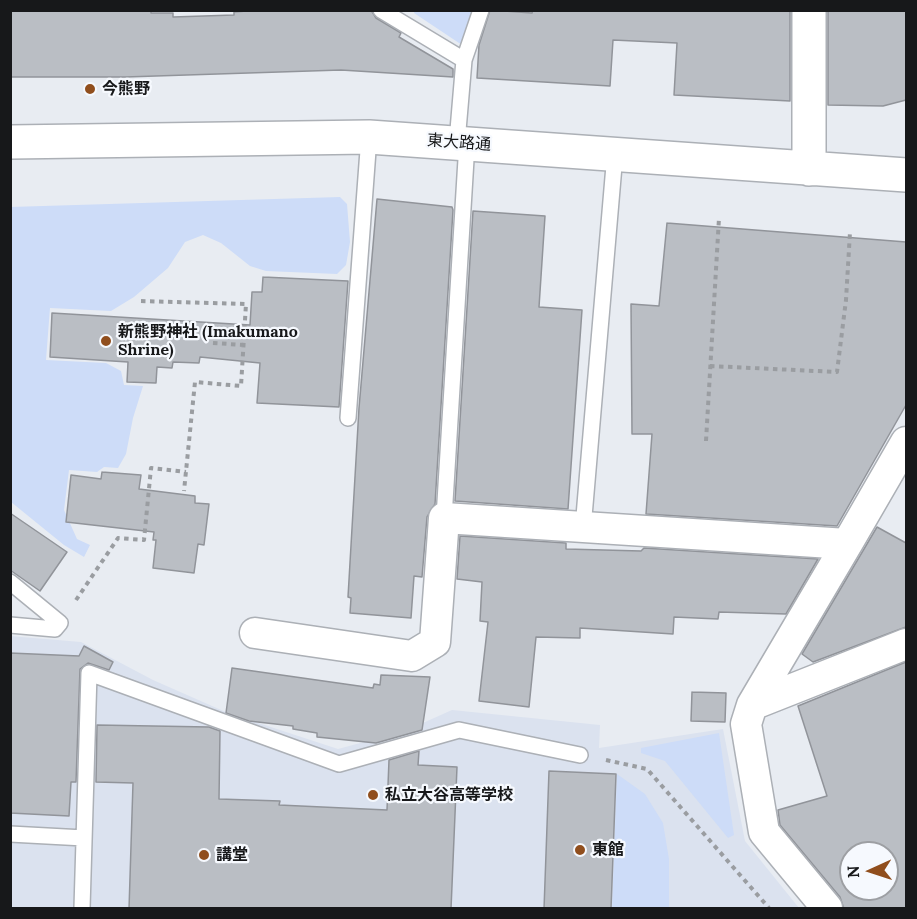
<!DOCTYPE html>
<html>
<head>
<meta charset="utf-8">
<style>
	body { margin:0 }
	#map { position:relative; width:917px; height:919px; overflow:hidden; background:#e8ecf2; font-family:Lora,serif }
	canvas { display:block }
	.frame { position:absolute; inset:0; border:12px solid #17181a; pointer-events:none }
	.north { position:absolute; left:839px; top:841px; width:60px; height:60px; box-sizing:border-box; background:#f6f9fe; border:2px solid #9d9fa3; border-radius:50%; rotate:267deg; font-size:16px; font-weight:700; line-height:24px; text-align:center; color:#17181a }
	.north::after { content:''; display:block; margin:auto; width:21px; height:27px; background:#904e1d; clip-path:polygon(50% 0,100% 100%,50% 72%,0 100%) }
</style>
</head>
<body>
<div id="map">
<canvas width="917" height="919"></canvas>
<div class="frame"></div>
<div class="north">N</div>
</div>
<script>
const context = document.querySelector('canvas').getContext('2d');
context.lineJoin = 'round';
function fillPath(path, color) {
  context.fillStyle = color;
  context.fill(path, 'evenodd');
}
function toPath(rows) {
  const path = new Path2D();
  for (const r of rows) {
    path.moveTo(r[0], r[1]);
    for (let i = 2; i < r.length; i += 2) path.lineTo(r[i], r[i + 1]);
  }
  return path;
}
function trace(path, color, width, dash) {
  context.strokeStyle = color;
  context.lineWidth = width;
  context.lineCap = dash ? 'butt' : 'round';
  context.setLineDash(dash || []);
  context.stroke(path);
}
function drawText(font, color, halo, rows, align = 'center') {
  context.font = font + ' Lora,"Noto Sans JP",serif';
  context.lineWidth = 4.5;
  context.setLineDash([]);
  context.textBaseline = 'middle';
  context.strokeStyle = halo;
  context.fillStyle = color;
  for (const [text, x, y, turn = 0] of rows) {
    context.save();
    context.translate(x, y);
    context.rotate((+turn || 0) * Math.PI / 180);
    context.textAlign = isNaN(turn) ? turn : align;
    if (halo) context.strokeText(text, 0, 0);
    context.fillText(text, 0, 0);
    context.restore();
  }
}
fillPath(toPath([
	[10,636,81,642,153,680,228,713,338,749,405,731,452,710,600,725,599,748,723,729,745,841,799,908,11,908]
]), '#dbe2ef');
fillPath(toPath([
	[415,10,473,11,462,45,414,13],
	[340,197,347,204,350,242,346,265,337,274,266,271,250,266,221,243,203,235,185,242,168,268,134,297,111,311,50,308,46,360,106,363,121,371,124,385,143,386,133,418,126,454,118,468,104,467,97,472,69,470,64,510,77,539,90,545,84,557,64,545,11,502,10,207],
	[719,733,734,835,728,838,665,761,641,753,641,748],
	[617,774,645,794,663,823,669,859,669,908,612,908]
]), '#cddcf8');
const building = toPath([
	[10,10,151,10,151,13,173,13,173,17,234,15,234,12,260,10,371,10,376,18,401,33,399,37,453,69,453,77,341,70,125,77,10,77,10,10],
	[490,10,532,13,533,10,790,10,790,101,674,95,677,43,613,40,610,86,477,78,479,45,490,10],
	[828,10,906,10,906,100,883,106,828,105,828,10],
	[377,199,452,207,453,210,435,504,427,517,422,577,414,576,411,618,350,613,351,598,348,597,359,408,377,199],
	[473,211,545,216,539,307,582,310,568,509,455,501,473,211],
	[667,223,906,242,906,405,837,526,646,514,652,434,632,434,631,304,659,306,667,223],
	[263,277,348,281,339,407,257,403,260,363,200,357,199,363,173,362,172,368,157,367,156,383,127,382,128,362,50,357,52,313,250,325,252,292,262,292,263,277],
	[102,472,141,475,139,489,195,496,195,503,209,504,204,545,198,544,194,573,153,568,156,540,153,540,154,532,66,522,71,475,101,479,102,472],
	[10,513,67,552,40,591,10,570,10,513],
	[877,527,906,543,906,627,813,662,802,654,877,527],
	[460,536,566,543,566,549,641,551,644,548,818,559,786,614,719,612,718,619,674,617,673,634,580,628,580,638,536,637,529,707,479,701,488,622,480,621,482,582,457,579,460,536],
	[84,646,113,662,109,670,88,663,80,669,76,782,71,782,69,816,10,813,10,653,79,656,84,646],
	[906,662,906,909,844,909,840,897,780,825,778,810,827,796,798,706,906,662],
	[851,853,887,853,887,889,851,889,851,853],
	[232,668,373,688,374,684,380,685,381,675,430,677,422,730,376,743,317,737,317,733,293,729,293,726,249,721,226,713,232,668],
	[692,692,726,693,725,722,691,721,692,692],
	[97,725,209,727,220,731,219,799,280,801,279,805,387,810,389,760,419,751,418,765,457,767,451,909,129,909,133,783,96,782,97,725],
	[549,771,616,774,611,909,544,909,549,771]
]);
fillPath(building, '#babec4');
trace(building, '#91949a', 1.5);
const lane = toPath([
	[381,10,464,60],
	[457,142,464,60,481,10],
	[348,418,369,137],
	[444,518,467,143],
	[583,528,615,154],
	[10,582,60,623,55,629,10,625],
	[10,834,84,838],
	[82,908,89,673,339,764,459,730,580,755]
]);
const street = toPath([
	[255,633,412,656,435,642,444,518,847,544,906,442],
	[752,705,906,644],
	[827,908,764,832,746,724,752,705,847,544]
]);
const secondary = toPath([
	[809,10,809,169],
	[10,142,369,137,906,175]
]);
trace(lane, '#acb0b6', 18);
trace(street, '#acb0b6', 33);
trace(secondary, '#acb0b6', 36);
trace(toPath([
	[141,301,246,304,241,386,195,382,184,491],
	[213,343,244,345],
	[710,366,837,372,846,300,850,232],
	[706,441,719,218],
	[76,600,118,538,144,540,151,468,186,472],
	[606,760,647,769,769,908]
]), '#9a9da1', 4, [4.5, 4.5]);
trace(lane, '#fff', 15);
trace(street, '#fff', 30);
trace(secondary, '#fff', 33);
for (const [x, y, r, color] of [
	[90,89,6,"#904e1d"],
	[106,341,6,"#904e1d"],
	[373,795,6,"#904e1d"],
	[580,850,6,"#904e1d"],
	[204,855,6,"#904e1d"]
]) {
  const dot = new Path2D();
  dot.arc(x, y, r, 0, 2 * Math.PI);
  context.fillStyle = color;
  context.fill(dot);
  trace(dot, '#f6f9fe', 2);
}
drawText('bold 16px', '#17181a', '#f6f9fe', [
	["今熊野",102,89],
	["新熊野神社 (Imakumano",118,332],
	["Shrine)",118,350],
	["私立大谷高等学校",385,795],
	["東館",592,850],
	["講堂",216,855]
], 'left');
drawText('16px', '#17181a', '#f6f9fe', [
	["東大路通",459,143,4]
]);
</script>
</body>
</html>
